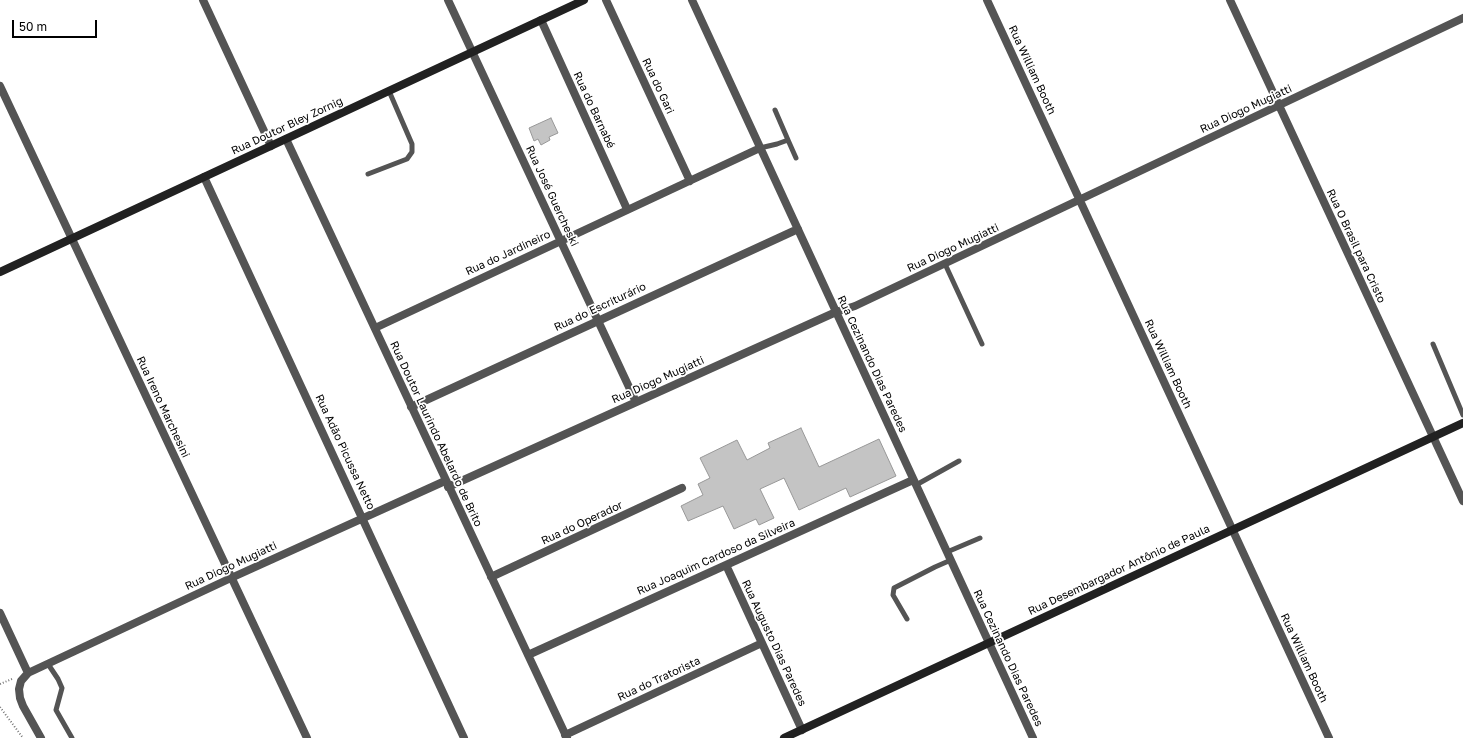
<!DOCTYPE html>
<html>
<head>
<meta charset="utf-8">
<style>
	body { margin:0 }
	#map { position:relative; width:1463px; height:738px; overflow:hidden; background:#fff; font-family:"Golos Text",sans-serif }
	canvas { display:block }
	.scale { position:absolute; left:12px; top:20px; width:85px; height:18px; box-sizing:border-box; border:2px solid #000; border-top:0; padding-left:5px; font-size:12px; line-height:14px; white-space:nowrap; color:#000; -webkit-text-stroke:3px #fff; paint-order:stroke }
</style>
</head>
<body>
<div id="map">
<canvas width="1463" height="738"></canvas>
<div class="scale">50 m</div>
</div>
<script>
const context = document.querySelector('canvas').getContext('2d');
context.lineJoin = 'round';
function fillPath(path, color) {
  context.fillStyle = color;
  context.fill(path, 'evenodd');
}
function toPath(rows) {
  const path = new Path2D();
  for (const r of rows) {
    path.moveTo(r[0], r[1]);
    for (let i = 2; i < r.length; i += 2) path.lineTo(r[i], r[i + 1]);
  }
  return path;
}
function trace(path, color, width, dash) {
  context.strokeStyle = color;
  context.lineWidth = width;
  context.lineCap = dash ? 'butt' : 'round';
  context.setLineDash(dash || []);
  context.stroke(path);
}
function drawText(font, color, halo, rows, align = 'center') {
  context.font = font + ' "Golos Text",sans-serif';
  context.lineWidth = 3.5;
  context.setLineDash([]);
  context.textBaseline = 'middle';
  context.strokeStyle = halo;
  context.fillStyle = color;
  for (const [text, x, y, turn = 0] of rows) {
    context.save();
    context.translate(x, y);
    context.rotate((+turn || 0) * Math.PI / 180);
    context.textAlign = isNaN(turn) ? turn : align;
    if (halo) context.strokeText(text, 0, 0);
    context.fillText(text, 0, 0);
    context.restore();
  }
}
const building = toPath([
	[551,118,558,133,549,137,550,140,541,145,538,139,534,141,529,128,551,118],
	[801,428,819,467,879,439,896,476,850,497,846,488,799,510,784,478,760,489,774,518,759,525,756,519,734,529,723,506,688,521,681,506,703,495,698,484,710,478,700,458,737,440,747,460,770,448,768,443,801,428]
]);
fillPath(building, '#c4c4c4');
trace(building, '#989898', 1);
trace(toPath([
	[0,684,12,679],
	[0,707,23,738]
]), '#767676', 2, [1, 2]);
trace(toPath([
	[775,110,788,140],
	[760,148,777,144,788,140,796,158],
	[368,174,407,159,412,152,412,144,389,91],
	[945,264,982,344],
	[1433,344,1463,415],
	[916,485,959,461],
	[947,552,980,538],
	[907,619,893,595,894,588,935,567,951,560],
	[48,664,58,679,62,688,56,710,72,738]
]), '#545454', 5);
trace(toPath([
	[203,0,271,146],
	[448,0,636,402],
	[606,0,690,181],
	[692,0,1033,738],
	[987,0,1329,738],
	[1230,0,1463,501],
	[541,20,627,209],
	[0,86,307,738],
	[286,139,567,738],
	[204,177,464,738],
	[375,328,760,148],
	[411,407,798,229],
	[448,487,836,312,855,306,1463,18],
	[726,565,802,730],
	[491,577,682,488],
	[0,613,28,673],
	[528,655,913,480],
	[565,735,762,643],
	[41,738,23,706,20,698,19,689,21,681,28,673,231,578,445,481]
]), '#545454', 8);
trace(toPath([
	[0,272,584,0],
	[784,738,1463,423]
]), '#212121', 8);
drawText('11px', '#000', '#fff', [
	["Rua William Booth",1032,70,65],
	["Rua do Gari",658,86,65],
	["Rua Diogo Mugiatti",1246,109,-25],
	["Rua do Barnabé",594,110,65],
	["Rua Doutor Bley Zornig",287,126,-25],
	["Rua José Guercheski",552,196,65],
	["Rua O Brasil para Cristo",1356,246,65],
	["Rua Diogo Mugiatti",953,248,-25],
	["Rua do Jardineiro",508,253,-25],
	["Rua do Escriturário",600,307,-25],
	["Rua Cezinando Dias Paredes",872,364,65],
	["Rua William Booth",1168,364,65],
	["Rua Diogo Mugiatti",658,380,-24],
	["Rua Ireno Marchesini",163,407,65],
	["Rua Doutor Laurindo Abelardo de Brito",436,434,65],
	["Rua Adão Picussa Netto",345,452,65],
	["Rua do Operador",582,523,-25],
	["Rua Joaquim Cardoso da Silveira",716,557,-24],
	["Rua Diogo Mugiatti",231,566,-25],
	["Rua Desembargador Antônio de Paula",1119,570,-25],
	["Rua Augusto Dias Paredes",774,643,65],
	["Rua Cezinando Dias Paredes",1008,658,65],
	["Rua William Booth",1304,658,65],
	["Rua do Tratorista",659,679,-25]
]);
</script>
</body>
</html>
